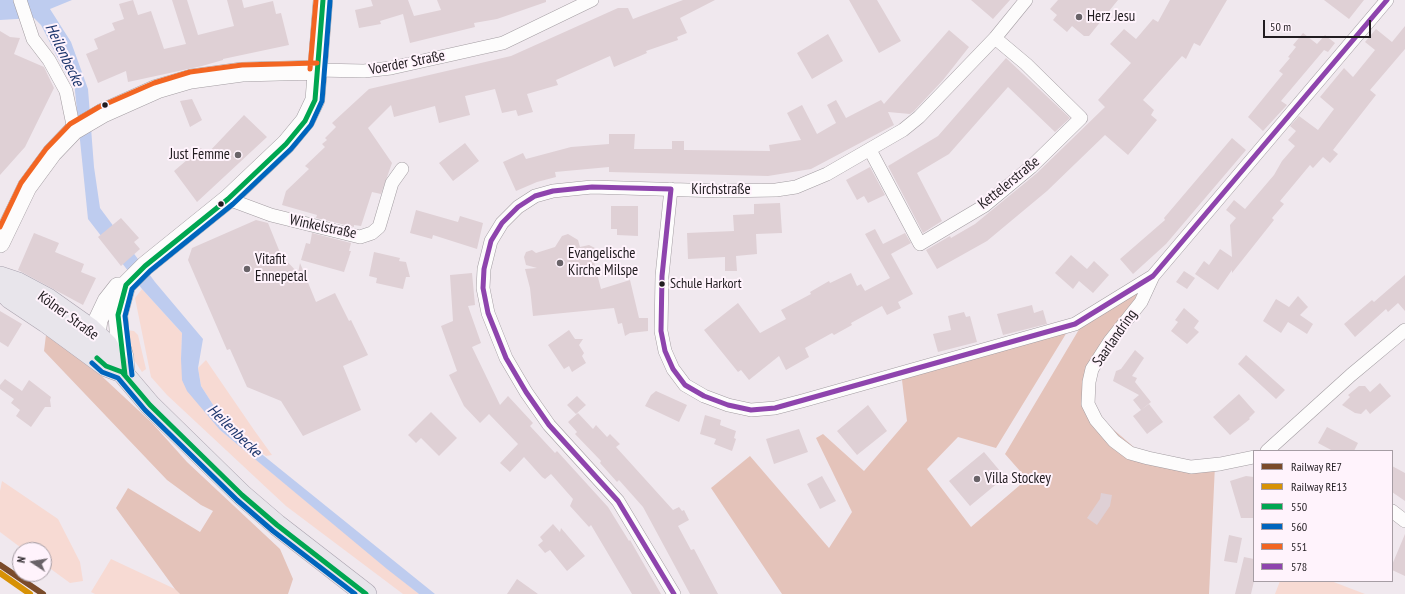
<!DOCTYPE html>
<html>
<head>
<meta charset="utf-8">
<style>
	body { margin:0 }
	#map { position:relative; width:1405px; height:594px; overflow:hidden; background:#f0e8ee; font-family:"PT Sans Narrow",sans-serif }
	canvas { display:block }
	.legend { position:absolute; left:1253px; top:450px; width:140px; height:132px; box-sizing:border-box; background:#fff3fc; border:1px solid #a69da4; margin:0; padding:5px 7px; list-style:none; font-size:12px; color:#211c20 }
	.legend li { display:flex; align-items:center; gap:8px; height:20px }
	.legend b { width:20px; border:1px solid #a69da4 }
	.north { position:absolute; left:12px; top:542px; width:40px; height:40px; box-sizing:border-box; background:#fff3fc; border:1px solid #a69da4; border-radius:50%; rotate:282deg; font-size:11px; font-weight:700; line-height:16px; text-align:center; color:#211c20 }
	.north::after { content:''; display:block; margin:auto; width:14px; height:18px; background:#696368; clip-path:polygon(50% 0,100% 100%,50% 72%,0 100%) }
	.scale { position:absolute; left:1263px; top:20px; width:108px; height:18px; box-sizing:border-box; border:2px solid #211c20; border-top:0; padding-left:5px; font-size:12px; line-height:14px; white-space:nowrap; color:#211c20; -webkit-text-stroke:3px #fff3fc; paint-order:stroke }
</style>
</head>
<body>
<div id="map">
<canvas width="1405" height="594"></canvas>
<ul class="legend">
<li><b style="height:5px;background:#7a4b2a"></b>Railway RE7</li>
<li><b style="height:5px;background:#d79105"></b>Railway RE13</li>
<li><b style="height:5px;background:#00a651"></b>550</li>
<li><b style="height:5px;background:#0065bd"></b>560</li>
<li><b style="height:5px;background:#f26522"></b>551</li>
<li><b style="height:5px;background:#8e44ad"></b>578</li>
</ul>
<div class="north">N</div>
<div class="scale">50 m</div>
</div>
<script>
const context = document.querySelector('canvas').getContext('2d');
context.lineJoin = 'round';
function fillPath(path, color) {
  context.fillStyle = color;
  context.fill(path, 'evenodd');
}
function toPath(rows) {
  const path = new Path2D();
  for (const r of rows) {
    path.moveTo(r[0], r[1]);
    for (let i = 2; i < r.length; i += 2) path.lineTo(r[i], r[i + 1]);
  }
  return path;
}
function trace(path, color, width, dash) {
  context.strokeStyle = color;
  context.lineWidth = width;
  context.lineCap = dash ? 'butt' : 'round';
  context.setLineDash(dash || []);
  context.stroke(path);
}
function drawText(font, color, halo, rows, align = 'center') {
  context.font = font + ' "PT Sans Narrow",sans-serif';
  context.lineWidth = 4;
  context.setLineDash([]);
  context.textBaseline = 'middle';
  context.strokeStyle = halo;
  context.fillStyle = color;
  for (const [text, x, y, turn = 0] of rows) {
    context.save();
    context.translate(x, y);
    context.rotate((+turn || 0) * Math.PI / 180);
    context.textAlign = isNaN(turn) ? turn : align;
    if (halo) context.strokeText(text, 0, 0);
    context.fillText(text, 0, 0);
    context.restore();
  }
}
fillPath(toPath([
	[142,289,182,333,181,359,220,430,419,594,403,594,286,506,167,395,151,377,135,298],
	[126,330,134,331,138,335,146,369,142,372,134,360],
	[206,360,254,430,272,455,266,456,238,435,219,414,201,386,198,368],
	[2,481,58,519,80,562,83,581,70,583,44,564,44,550,24,550,0,532,0,491],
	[111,559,175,589,180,594,95,594,91,592],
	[1280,581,1331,581,1365,594,1275,594]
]), '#f7dad3');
fillPath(toPath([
	[1133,288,1147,299,1097,369,1091,401,1107,424,1135,448,1169,461,1215,465,1209,594,782,594,711,488,750,456,829,548,852,512,816,438,823,434,864,471,907,421,901,372,1072,324,996,448,958,437,927,469,971,527,1027,479,1005,454,1087,316],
	[46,335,93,368,152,423,187,462,280,549,293,579,288,594,180,594,175,589,116,508,128,488,200,532,213,511,201,505,167,480,44,351]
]), '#e4c3ba');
fillPath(toPath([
	[0,0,72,0,50,9,71,42,88,89,94,167,100,208,155,282,203,339,198,368,201,386,219,414,238,435,435,594,419,594,387,569,232,440,220,430,187,391,182,380,181,359,182,333,142,289,88,219,74,81,65,72,41,25,34,18,0,20]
]), '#beccef');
fillPath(toPath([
	[133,0,138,15,151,11,164,49,186,44,172,0,187,0,198,35,234,26,227,0,242,0,244,8,273,1,276,14,281,13,289,45,223,59,223,60,202,66,128,82,126,71,98,83,86,54,98,49,94,39,115,30,112,23,124,19,119,4],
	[371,0,408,0,414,16,441,10,437,0,546,0,546,2,497,19,474,23,475,27,410,43,403,14,380,21,381,24,359,28,355,10,373,6],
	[683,0,715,0,680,18,687,33,677,37,678,40,646,51,647,53,614,67,610,56,556,80,558,85,527,94,533,112,518,116,516,110,502,113,495,89,465,96,470,115,439,123,435,106,394,117,391,105,368,128,392,163,381,194,372,192,361,226,354,225,354,227,316,218,317,215,282,205,286,191,309,169,305,166,325,147,322,144,327,140,325,138,336,127,332,123,369,89,511,56,618,8,628,8,633,19],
	[849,0,877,0,901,41,879,53],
	[971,0,1010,0,993,19],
	[1058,0,1118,0,1089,36,1084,36,1072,26,1067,32,1053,20,1057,15,1050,9],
	[1170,0,1227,0,1200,46,1194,43,1186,59,1182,56,1143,100,1154,110,1151,115,1157,120,1128,155,1105,135,1047,191,987,241,937,269,926,250,950,236,951,238,975,224,1037,173,1105,107,1098,100,1131,63,1110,44,1124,29,1136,39,1153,19,1158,22],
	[1324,0,1364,0,1349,19],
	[1405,26,1405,49,1370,90,1376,95,1333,150,1338,154,1330,163,1323,157,1313,168,1310,165,1280,201,1284,204,1272,218,1274,220,1232,273,1232,270,1218,290,1195,274,1204,261,1209,265,1220,249,1232,257,1230,225,1236,218,1226,210,1234,200,1245,209,1274,175,1282,161,1295,146,1288,140,1296,131,1290,126,1299,116,1318,130,1334,109,1320,97,1344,68,1353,77,1375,50,1365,42,1376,29,1392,42],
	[949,30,969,47,943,80,914,111,910,114,888,112,894,125,811,169,768,176,609,172,609,167,555,172,556,177,537,182,516,191,503,162,523,153,526,159,571,147,609,144,609,134,635,134,634,149,672,149,672,141,684,141,684,150,770,151,769,145,801,140,787,113,802,105,817,134,836,123,827,105,836,100,846,118,881,100,884,104],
	[0,31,10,37,20,38,14,54,44,67,54,88,25,147,0,175],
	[1303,33,1317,44,1325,35,1335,43,1328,52,1324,50,1281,101,1287,105,1263,131,1248,117,1283,74,1279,71,1290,58,1288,57,1296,47,1293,45],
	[828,34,843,61,812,79,797,53],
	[1006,58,1070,118,1055,132,1008,87,949,154,917,173,942,221,923,233,888,166,938,136],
	[192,99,202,120,190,127,180,101],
	[244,115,267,137,197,202,174,171,201,148,206,155],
	[1232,138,1246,150,1166,244,1133,274,1120,259,1165,220,1164,218],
	[465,143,479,161,453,181,439,163],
	[870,167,885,195,868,203,864,196,857,200,846,180],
	[780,203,782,233,756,234,757,254,736,256,737,271,725,271,725,257,688,259,687,233,734,231,733,215,754,214,754,204],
	[611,206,638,206,638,236,617,235,617,229,611,229],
	[416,210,458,222,460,216,483,223,477,249,433,235,432,239,410,233],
	[121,218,139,238,134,242,140,249,121,266,98,237],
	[256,220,268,223,281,255,298,273,300,263,316,302,335,293,349,321,351,320,368,355,343,366,361,410,303,436,281,401,247,387,230,349,227,350,188,260,192,248],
	[875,229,883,244,905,233,911,243,891,254,913,294,898,302,901,308,887,315,882,306,851,323,852,325,834,335,832,333,805,348,809,357,786,370,779,356,749,380,741,370,738,372,704,330,738,303,760,333,786,319,781,310,811,294,810,292,829,281,830,283,851,273,857,286,861,284,865,291,890,278,865,234],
	[34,233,59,243,55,252,84,264,81,272,96,278,83,305,18,270],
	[312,233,351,243,349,251,351,251,344,272,301,260,306,243,310,244],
	[568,234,578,240,580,247,589,245,595,248,597,255,594,262,601,289,630,280,639,318,648,318,648,331,630,333,625,336,622,323,618,324,614,308,533,316,530,288,525,269,537,268,526,265,524,257,526,252,532,250,536,253,555,247,562,236],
	[374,252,400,258,399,261,406,262,410,277,406,277,403,289,376,283,377,278,369,276],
	[1071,255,1087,269,1094,261,1109,275,1093,293,1079,281,1073,289,1055,273],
	[1184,271,1195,278,1187,289,1176,282],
	[472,273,475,305,468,306,481,343,472,347,500,405,508,396,533,423,530,426,555,453,557,451,608,507,629,541,630,540,661,594,632,594,591,525,589,527,570,506,573,499,551,474,545,479,542,477,524,457,510,472,500,463,518,444,489,414,480,423,464,406,449,375,457,371,441,326,453,321,450,275],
	[1405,275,1405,311,1398,303,1388,312,1386,309,1355,337,1344,324,1372,300,1374,302],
	[1298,296,1308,307,1300,315,1313,324,1307,334,1288,322,1281,333,1263,321,1276,299,1289,307],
	[1032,305,1034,313,1043,310,1047,324,1003,335,997,314],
	[1184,308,1199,321,1194,328,1199,332,1187,344,1171,331,1178,322,1175,320],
	[0,311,22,324,8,347,0,342],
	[964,312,966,317,970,316,977,342,938,352,933,334,951,330,948,316],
	[569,330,575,339,583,339,579,345,584,353,582,356,586,363,572,372,569,366,564,369,548,345],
	[1135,350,1144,358,1132,376,1137,378,1135,382,1151,402,1141,410,1133,400,1139,395,1113,381,1116,371,1121,369],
	[1246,355,1285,390,1276,399,1238,364],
	[5,379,22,391,29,380,51,397,50,400,51,407,45,407,31,427,16,416,20,410,11,403,14,399,0,389,0,385],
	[1380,383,1391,396,1370,414,1366,409,1361,414,1355,413,1342,405,1350,397,1348,395,1359,386,1365,386,1370,392],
	[656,391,687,405,679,422,645,406,651,395],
	[1239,394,1255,412,1249,418,1250,419,1230,435,1213,417],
	[577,396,586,405,576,414,567,405],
	[1149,404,1163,422,1147,434,1133,416],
	[868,405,887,431,857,455,837,431],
	[431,412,457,438,439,456,421,438,416,443,408,435],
	[578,413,593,429,596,425,607,437,610,434,620,444,616,447,673,510,679,507,682,511,684,510,689,520,678,526,691,550,694,549,718,594,690,594,643,507,619,480,617,482,600,463,601,461,575,434,577,432,568,422],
	[705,415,721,420,720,425,736,431,734,438,736,439,732,451,714,444,716,439,700,434],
	[1327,427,1358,443,1354,451,1333,451,1318,443],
	[799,429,808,452,774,464,766,439],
	[984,452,1005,477,970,506,949,481],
	[1392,466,1405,473,1405,501,1392,492],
	[822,476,836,501,820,509,807,484],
	[1246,476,1254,477,1254,518,1241,518,1230,481],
	[1101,493,1112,495,1110,506,1097,525,1087,518,1100,499],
	[553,524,560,532,561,528,585,556,567,571,550,550,545,553,538,545,543,541,540,537],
	[1405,534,1405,576,1392,570,1392,565],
	[1229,535,1242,538,1237,563,1224,561],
	[1244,557,1254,559,1254,581,1251,594,1235,594],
	[517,579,538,594,507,594]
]), '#dfd0d5');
const street = toPath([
	[20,0,33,39,49,60,66,91,74,130],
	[317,70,364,71,391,68,503,43,592,0],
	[870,150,920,244,984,206,1031,167,1081,118,1026,64,995,38],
	[671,189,662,276,661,331,665,351,673,369,685,385,704,396,728,405,751,410,775,408,802,401,1075,324,1153,276,1387,0],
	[228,199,271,215,360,237,372,233,379,227,392,183,402,169],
	[1153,276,1141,302,1110,341,1092,369,1089,382,1088,404,1096,420,1114,441,1130,453,1148,458,1191,467,1220,464,1254,457],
	[1267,451,1351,375,1405,330],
	[1392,511,1405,521],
	[674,594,618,501,549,425,526,392,506,358,488,313,483,288,484,269,491,241,502,223,518,207,535,196,553,191,592,187,720,191,776,190,796,187,827,174,903,130,919,117,995,38,1026,0]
]);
const secondary = toPath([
	[0,243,27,187,52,153,74,130,103,113,157,89,191,79,242,72,317,70],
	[95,348,96,334,98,320,107,301,118,287,121,287],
	[125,375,124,357,120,344,118,315,126,285,145,266,228,199,286,144,305,121,315,100,323,0]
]);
const primary = toPath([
	[0,277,18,283,48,299,89,328,107,345,122,372,150,405,242,495,277,525,366,594],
	[0,288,10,298,46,322,106,366,122,372]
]);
trace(street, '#a39da2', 14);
trace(secondary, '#a39da2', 20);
trace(primary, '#a9a2ae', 22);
trace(street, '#fdfcfc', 13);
trace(secondary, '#fdfcfc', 19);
trace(primary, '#e8e5eb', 21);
trace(toPath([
	[97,358,106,366,122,372,150,405,242,495,277,525,366,594],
	[125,375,118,315,126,285,145,266,228,199,286,144,305,121,315,100,323,0]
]), '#00a651', 5);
trace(toPath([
	[92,363,102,372,118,378,145,410,237,500,273,531,355,594],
	[132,375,125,316,132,289,150,271,233,204,291,149,311,125,322,101,330,1]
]), '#0065bd', 5);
trace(toPath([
	[310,69,316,0],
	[0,227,21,183,46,149,70,124,99,107,154,83,190,72,242,65,317,63]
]), '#f26522', 5);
trace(toPath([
	[674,594,618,501,549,425,526,392,506,358,488,313,483,288,484,269,491,241,502,223,518,207,535,196,553,191,592,187,671,189,662,276,661,331,665,351,673,369,685,385,704,396,728,405,751,410,775,408,1075,324,1153,276,1387,0]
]), '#8e44ad', 5);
trace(toPath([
	[0,565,43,594]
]), '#7a4b2a', 6);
trace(toPath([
	[0,573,30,594]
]), '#d79105', 6);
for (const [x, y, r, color] of [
	[1079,17,4,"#696368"],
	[105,105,3.5,"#211c20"],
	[238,155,4,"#696368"],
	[221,204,3.5,"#211c20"],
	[560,263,4,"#696368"],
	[247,269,4,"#696368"],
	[662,284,3.5,"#211c20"],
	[977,479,4,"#696368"]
]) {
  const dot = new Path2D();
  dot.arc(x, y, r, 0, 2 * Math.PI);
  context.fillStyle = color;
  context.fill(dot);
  trace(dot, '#fff3fc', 1.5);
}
drawText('14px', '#211c20', '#fff3fc', [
	["Schule Harkort",670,284]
], 'left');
drawText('15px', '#211c20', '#fff3fc', [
	["Herz Jesu",1087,17],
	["Just Femme",230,155,"right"],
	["Evangelische",568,254],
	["Kirche Milspe",568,271],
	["Vitafit",255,260],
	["Ennepetal",255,277],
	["Villa Stockey",985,479]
], 'left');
drawText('15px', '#211c20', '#fff3fc', [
	["Voerder Straße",407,63,-11],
	["Kettelerstraße",1009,183,-39],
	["Kirchstraße",721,190],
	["Winkelstraße",323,227,12],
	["Kölner Straße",68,316,36],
	["Saarlandring",1115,338,-55]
]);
drawText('italic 16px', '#1e376e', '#fff3fc', [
	["Heilenbecke",64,55,64],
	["Heilenbecke",234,431,44]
]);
</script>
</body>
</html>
